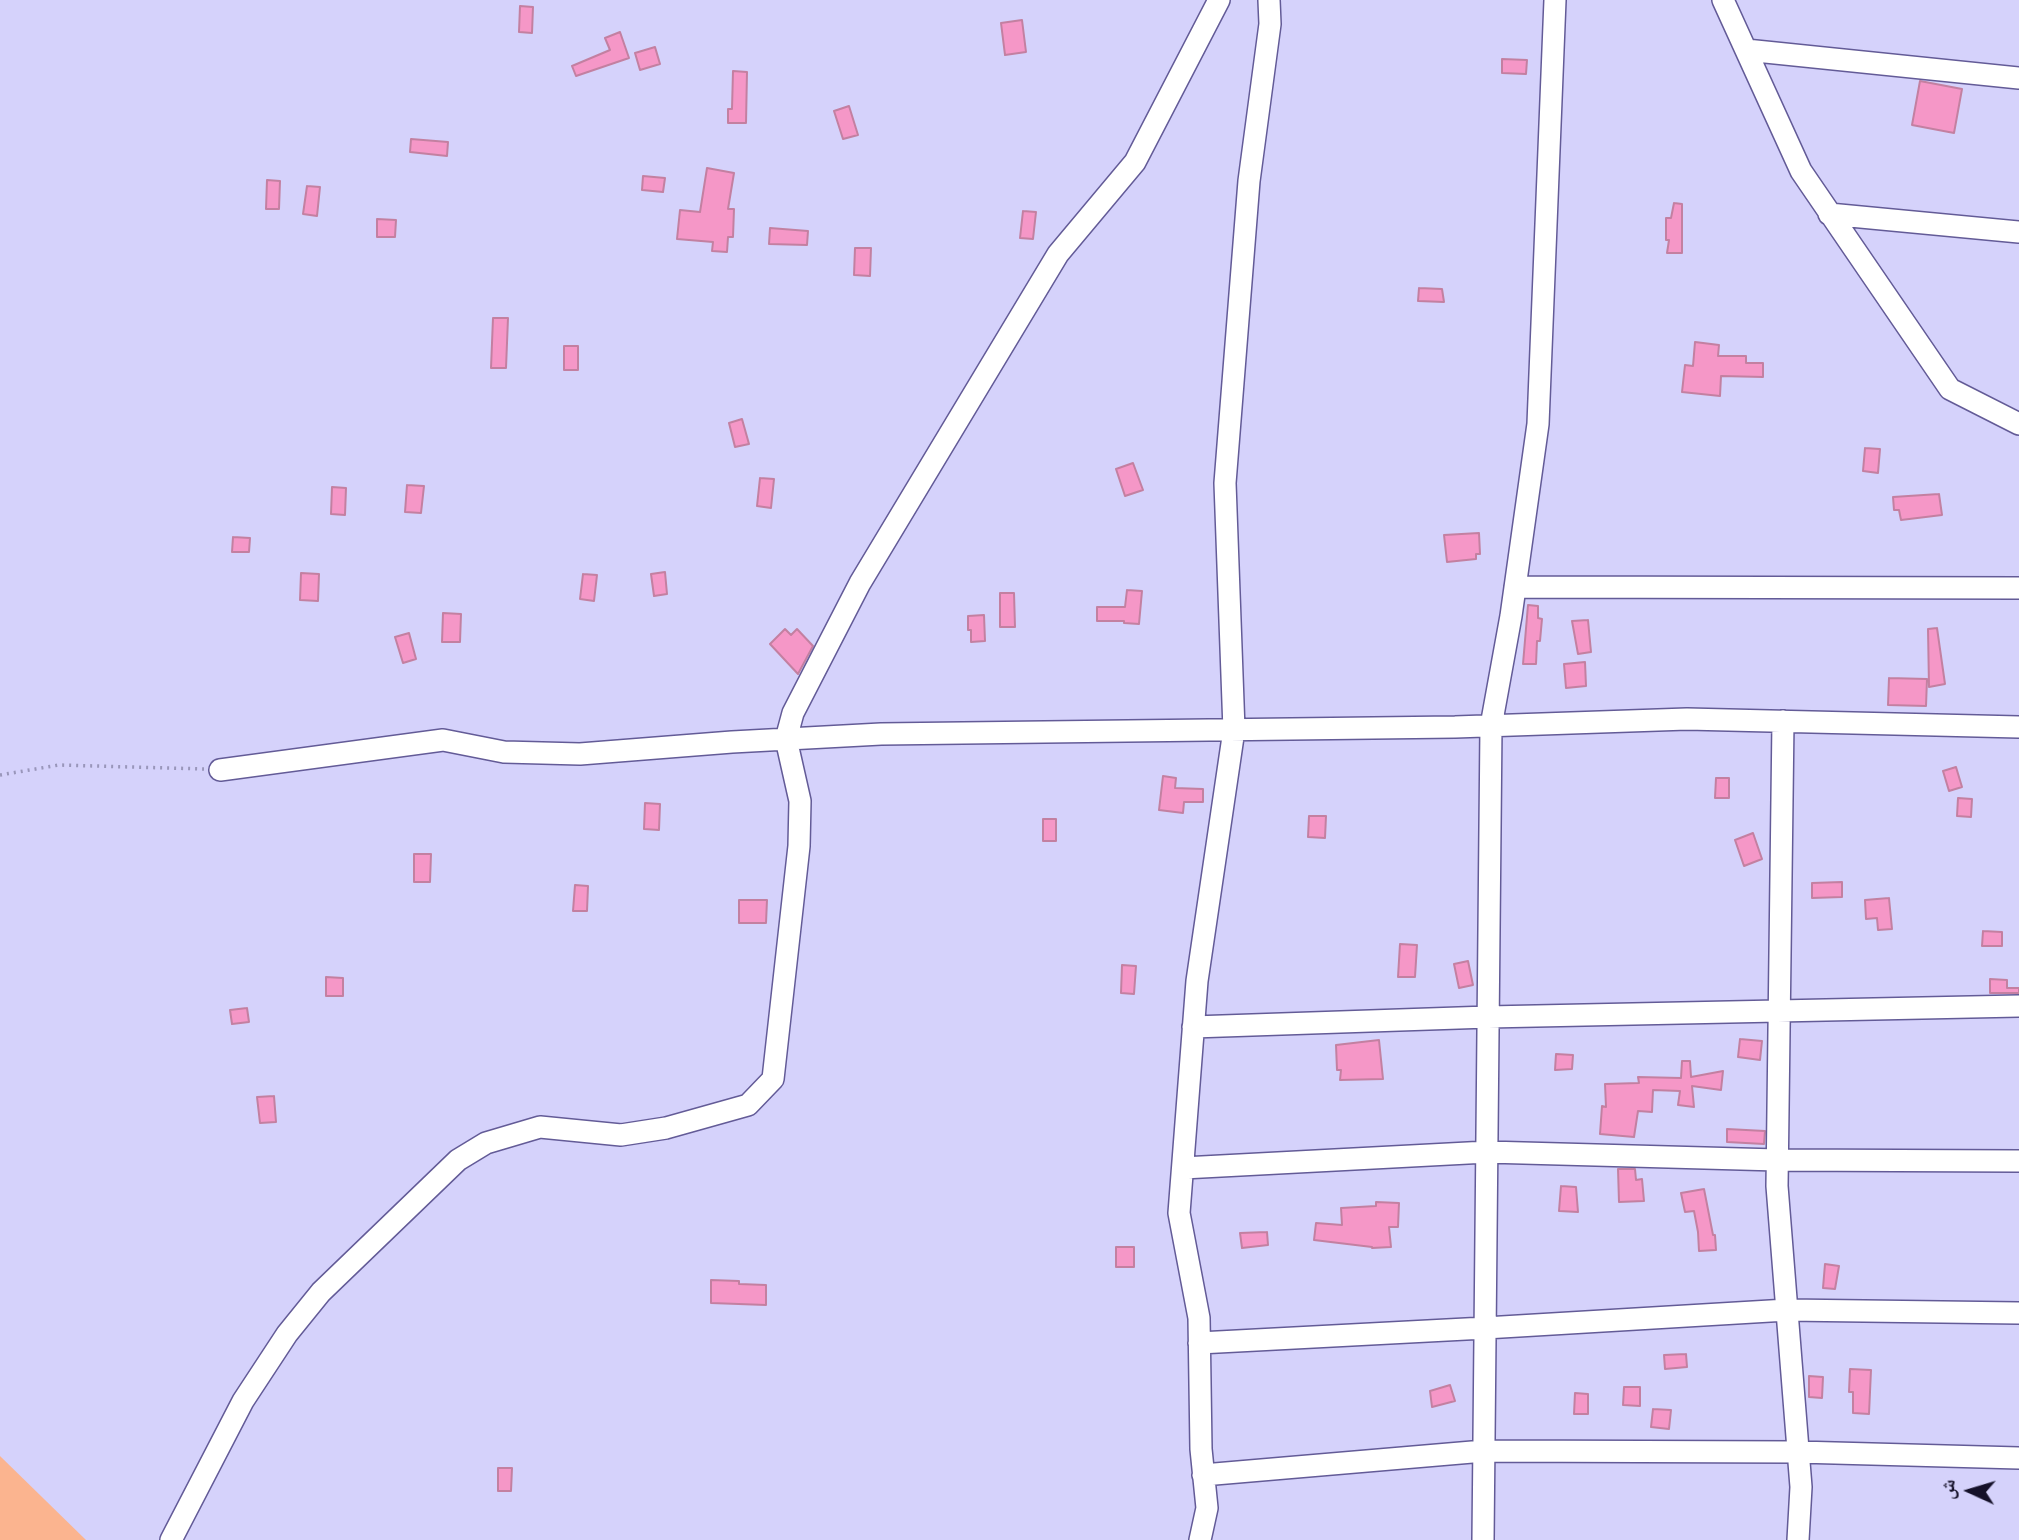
<!DOCTYPE html>
<html>
<head>
<meta charset="utf-8">
<style>
	body { margin:0 }
	#map { position:relative; width:2019px; height:1540px; overflow:hidden; background:#d5d2fb; font-family:"Sofia Sans Condensed","Noto Naskh Arabic",sans-serif }
	canvas { display:block }
	.north { position:absolute; left:1935px; top:1456px; width:70px; height:70px; -webkit-text-stroke:5px #d5d2fb; paint-order:stroke; rotate:274deg; font-size:19px; font-weight:700; line-height:28px; text-align:center; color:#151129 }
	.north::after { content:''; display:block; margin:auto; width:24px; height:32px; background:#151129; clip-path:polygon(50% 0,100% 100%,50% 72%,0 100%) }
</style>
</head>
<body>
<div id="map">
<canvas width="2019" height="1540"></canvas>
<div class="north">ش</div>
</div>
<script>
const context = document.querySelector('canvas').getContext('2d');
context.lineJoin = 'round';
function fillPath(path, color) {
  context.fillStyle = color;
  context.fill(path, 'evenodd');
}
function toPath(rows) {
  const path = new Path2D();
  for (const r of rows) {
    path.moveTo(r[0], r[1]);
    for (let i = 2; i < r.length; i += 2) path.lineTo(r[i], r[i + 1]);
  }
  return path;
}
function trace(path, color, width, dash) {
  context.strokeStyle = color;
  context.lineWidth = width;
  context.lineCap = dash ? 'butt' : 'round';
  context.setLineDash(dash || []);
  context.stroke(path);
}
fillPath(toPath([
	[0,1456,86,1540,0,1540]
]), '#fbb48f');
const building = toPath([
	[520,6,533,7,532,33,519,32,520,6],
	[1022,20,1026,52,1005,55,1001,23,1022,20],
	[620,32,629,58,576,76,572,66,610,50,605,38,620,32],
	[655,47,660,64,640,70,635,53,655,47],
	[1502,59,1527,60,1526,74,1502,73,1502,59],
	[733,71,747,72,746,123,728,123,728,109,732,109,733,71],
	[1920,81,1962,89,1954,133,1912,125,1920,81],
	[849,106,858,135,843,139,834,111,849,106],
	[411,139,448,142,447,156,410,152,411,139],
	[707,168,734,173,728,209,734,209,733,237,728,237,727,252,712,251,713,242,677,239,680,210,700,212,707,168],
	[643,176,665,178,663,192,642,190,643,176],
	[267,180,280,181,279,209,266,209,267,180],
	[307,186,320,187,317,216,303,214,307,186],
	[1674,203,1682,204,1682,253,1667,253,1669,240,1666,240,1666,218,1671,218,1674,203],
	[1023,211,1036,212,1033,239,1020,238,1023,211],
	[377,219,396,220,395,237,377,237,377,219],
	[770,228,808,231,807,245,769,244,770,228],
	[855,248,871,248,870,276,854,275,855,248],
	[1419,288,1442,289,1444,302,1418,301,1419,288],
	[493,318,508,318,506,368,491,368,493,318],
	[1695,342,1719,345,1718,356,1746,356,1746,363,1763,363,1763,377,1721,376,1720,396,1682,392,1685,365,1693,366,1695,342],
	[564,346,578,346,578,370,564,370,564,346],
	[742,419,749,444,735,447,729,423,742,419],
	[1865,448,1880,449,1878,473,1863,471,1865,448],
	[1133,463,1143,490,1125,496,1116,469,1133,463],
	[760,478,774,479,771,508,757,506,760,478],
	[407,485,424,486,421,513,405,512,407,485],
	[332,487,346,488,345,515,331,514,332,487],
	[1939,494,1942,515,1901,520,1899,510,1894,510,1893,497,1939,494],
	[1479,533,1480,554,1476,554,1476,559,1447,562,1444,535,1479,533],
	[233,537,250,538,249,552,232,552,233,537],
	[665,572,667,594,654,596,651,574,665,572],
	[301,573,319,574,318,601,300,600,301,573],
	[583,574,597,575,594,601,580,599,583,574],
	[1127,590,1142,591,1139,624,1124,623,1124,621,1097,621,1097,607,1125,607,1127,590],
	[1000,593,1014,593,1015,627,1000,627,1000,593],
	[1528,605,1538,606,1538,618,1542,619,1540,641,1537,641,1536,664,1523,664,1528,605],
	[443,613,461,614,460,642,442,642,443,613],
	[984,615,985,641,971,642,971,630,968,630,968,616,984,615],
	[1588,620,1591,652,1578,654,1572,621,1588,620],
	[1937,628,1945,684,1929,687,1928,629,1937,628],
	[785,629,791,635,797,629,813,646,798,674,770,644,785,629],
	[409,633,416,659,403,663,395,637,409,633],
	[1585,662,1586,686,1566,688,1564,664,1585,662],
	[1889,678,1927,679,1926,706,1888,705,1889,678],
	[1956,767,1962,787,1949,791,1943,771,1956,767],
	[1163,776,1176,778,1175,788,1203,789,1203,802,1184,802,1183,813,1159,810,1163,776],
	[1716,778,1729,778,1729,798,1715,798,1716,778],
	[1958,798,1972,799,1971,817,1957,816,1958,798],
	[645,803,660,804,659,830,644,829,645,803],
	[1309,816,1326,816,1325,838,1308,837,1309,816],
	[1043,819,1056,819,1056,841,1043,841,1043,819],
	[1753,833,1762,859,1744,866,1735,840,1753,833],
	[414,854,431,854,430,882,414,882,414,854],
	[1842,882,1842,897,1812,898,1812,883,1842,882],
	[575,885,588,886,587,911,573,911,575,885],
	[1889,898,1892,929,1878,930,1877,918,1866,919,1865,900,1889,898],
	[739,900,767,900,766,923,739,923,739,900],
	[1983,931,2002,932,2002,946,1982,946,1983,931],
	[1400,944,1417,945,1415,977,1398,977,1400,944],
	[1468,961,1473,985,1459,988,1454,964,1468,961],
	[1122,965,1136,966,1134,994,1121,993,1122,965],
	[326,977,343,978,343,996,326,996,326,977],
	[1990,979,2007,980,2007,988,2019,988,2019,993,1990,993,1990,979],
	[247,1008,249,1022,232,1024,230,1010,247,1008],
	[1740,1039,1762,1041,1760,1060,1738,1057,1740,1039],
	[1379,1040,1383,1079,1340,1080,1341,1070,1337,1070,1336,1045,1379,1040],
	[1556,1054,1573,1055,1572,1069,1555,1070,1556,1054],
	[1682,1061,1690,1061,1691,1077,1723,1071,1721,1090,1692,1086,1694,1107,1678,1105,1680,1091,1653,1090,1652,1112,1638,1111,1634,1137,1600,1134,1602,1106,1606,1107,1605,1084,1639,1083,1638,1077,1681,1078,1682,1061],
	[274,1096,276,1122,260,1123,257,1097,274,1096],
	[1727,1129,1765,1131,1764,1144,1727,1142,1727,1129],
	[1618,1169,1635,1169,1636,1180,1642,1179,1644,1201,1619,1202,1618,1169],
	[1561,1186,1576,1187,1578,1212,1559,1211,1561,1186],
	[1704,1189,1713,1235,1715,1235,1716,1250,1699,1251,1698,1232,1694,1211,1685,1212,1681,1193,1704,1189],
	[1376,1202,1399,1203,1398,1227,1389,1227,1391,1247,1372,1248,1372,1247,1314,1240,1316,1223,1342,1225,1341,1208,1376,1206,1376,1202],
	[1267,1232,1268,1245,1242,1248,1240,1233,1267,1232],
	[1116,1247,1134,1247,1134,1267,1116,1267,1116,1247],
	[1825,1264,1839,1266,1835,1289,1823,1288,1825,1264],
	[711,1280,739,1281,739,1284,766,1285,766,1305,711,1303,711,1280],
	[1686,1354,1687,1367,1665,1369,1664,1355,1686,1354],
	[1850,1369,1871,1370,1869,1414,1853,1413,1853,1392,1849,1392,1850,1369],
	[1809,1376,1823,1377,1822,1398,1809,1397,1809,1376],
	[1450,1385,1455,1401,1432,1407,1430,1391,1450,1385],
	[1624,1387,1640,1387,1640,1406,1623,1405,1624,1387],
	[1575,1393,1588,1394,1588,1414,1574,1414,1575,1393],
	[1653,1409,1671,1410,1669,1429,1651,1427,1653,1409],
	[498,1468,512,1468,511,1491,498,1491,498,1468]
]);
fillPath(building, '#f597c7');
trace(building, '#c380a1', 2);
const minor = toPath([
	[1723,0,1801,171,1950,389,2019,424],
	[1746,50,2019,78],
	[1829,214,2019,232],
	[1515,587,2019,588],
	[1783,721,1777,1186,1801,1487,1798,1540],
	[220,770,443,740,504,752,580,754,732,742,881,734,1455,727,1687,719,2019,727],
	[1193,1027,1488,1017,2019,1006],
	[1183,1168,1487,1152,1777,1160,2019,1161],
	[1199,1343,1485,1328,1787,1310,2019,1313],
	[1203,1475,1484,1451,1798,1452,2019,1458],
	[171,1540,243,1401,287,1334,321,1292,458,1160,486,1143,540,1127,621,1135,666,1128,748,1105,773,1079,799,846,800,801,786,739,793,713,860,583,1058,254,1135,162,1219,0],
	[1200,1540,1207,1508,1201,1449,1199,1318,1179,1213,1197,981,1234,730,1225,483,1249,181,1270,24,1269,0],
	[1483,1540,1491,726,1511,616,1538,424,1555,0]
]);
trace(minor, '#635b97', 24);
trace(toPath([
	[0,775,59,765,204,769]
]), '#9996ba', 3.5, [2, 5]);
trace(minor, '#fff', 21);
</script>
</body>
</html>
